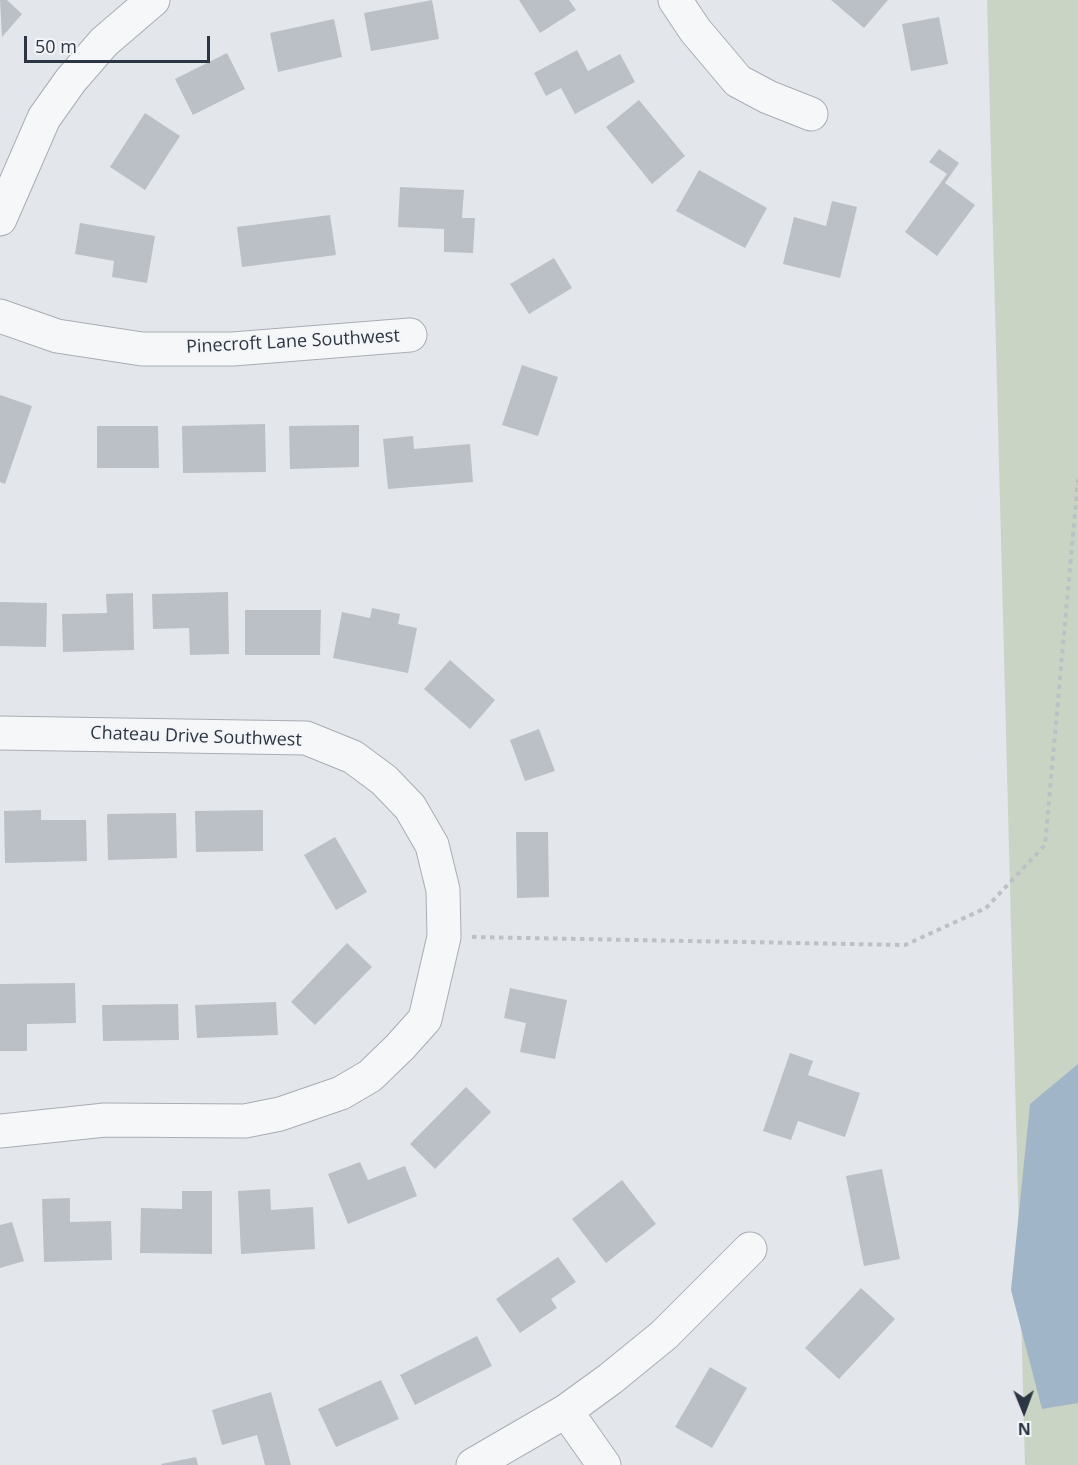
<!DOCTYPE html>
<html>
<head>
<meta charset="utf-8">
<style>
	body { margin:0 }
	#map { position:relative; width:1078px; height:1465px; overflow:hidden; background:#e3e6eb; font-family:"Open Sans",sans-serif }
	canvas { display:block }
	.north { position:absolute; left:994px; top:1381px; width:60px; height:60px; -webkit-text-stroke:4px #f3f5f8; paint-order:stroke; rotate:179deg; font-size:16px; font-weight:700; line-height:24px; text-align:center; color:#2c3542 }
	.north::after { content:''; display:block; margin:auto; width:21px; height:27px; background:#2c3542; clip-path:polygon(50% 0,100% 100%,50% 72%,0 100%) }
	.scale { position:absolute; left:24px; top:36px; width:186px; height:27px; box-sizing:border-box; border:3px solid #2c3542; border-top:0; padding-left:8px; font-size:18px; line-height:21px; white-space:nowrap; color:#2c3542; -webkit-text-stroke:4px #f3f5f8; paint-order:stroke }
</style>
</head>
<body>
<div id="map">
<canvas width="1078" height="1465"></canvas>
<div class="north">N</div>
<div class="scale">50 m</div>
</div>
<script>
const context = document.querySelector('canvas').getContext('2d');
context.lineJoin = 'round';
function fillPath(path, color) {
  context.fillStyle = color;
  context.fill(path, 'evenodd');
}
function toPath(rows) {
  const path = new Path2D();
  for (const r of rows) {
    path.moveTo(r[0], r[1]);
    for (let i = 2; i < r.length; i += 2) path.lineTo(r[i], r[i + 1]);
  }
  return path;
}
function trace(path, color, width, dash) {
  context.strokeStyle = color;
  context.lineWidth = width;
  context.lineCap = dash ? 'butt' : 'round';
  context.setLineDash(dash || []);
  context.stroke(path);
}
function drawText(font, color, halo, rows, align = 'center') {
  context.font = font + ' "Open Sans",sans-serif';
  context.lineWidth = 4.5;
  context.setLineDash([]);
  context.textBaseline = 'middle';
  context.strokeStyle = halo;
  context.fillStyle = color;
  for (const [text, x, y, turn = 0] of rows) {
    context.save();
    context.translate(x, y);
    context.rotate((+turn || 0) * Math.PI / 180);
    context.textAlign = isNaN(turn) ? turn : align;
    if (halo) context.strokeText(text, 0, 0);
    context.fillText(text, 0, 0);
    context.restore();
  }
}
fillPath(toPath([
	[987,0,1078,0,1078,1465,1025,1465]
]), '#c9d4c5');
fillPath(toPath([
	[1078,1064,1078,1403,1042,1409,1011,1290,1030,1104]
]), '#a1b5c8');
fillPath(toPath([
	[0,0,7,0,22,14,2,37],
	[432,0,439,39,371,51,364,13],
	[519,0,569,0,576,10,540,33],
	[831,0,888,0,864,28],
	[939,17,948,64,911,71,902,24],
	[334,19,342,57,278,72,270,33],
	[577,50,588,71,620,54,635,82,575,114,561,88,546,96,534,73],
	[227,53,245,89,193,115,175,79],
	[639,100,685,156,652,184,606,127],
	[145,113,180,136,145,190,110,167],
	[939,149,959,163,945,183,975,205,937,256,905,232,947,174,929,162],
	[699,170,767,208,745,248,676,211],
	[400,187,464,190,462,218,475,218,473,253,444,252,444,229,398,227],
	[832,201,857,207,840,278,783,264,794,217,826,226],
	[330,215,336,255,242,267,237,227],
	[80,223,155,236,147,283,112,277,114,261,75,254],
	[554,258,572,288,529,314,510,284],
	[522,365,558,377,538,436,502,425],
	[0,395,32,406,5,484,0,482],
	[265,424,266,472,183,473,182,426],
	[359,425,359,467,290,469,289,426],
	[97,426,158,426,159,468,97,468],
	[413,436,414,449,470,444,473,482,388,489,383,439],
	[228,592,229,654,190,655,189,628,153,629,152,594],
	[133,593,134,650,63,652,62,614,107,613,106,594],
	[0,602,47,603,46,647,0,646],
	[372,608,400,614,398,624,417,628,408,673,333,658,342,612,370,618],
	[245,610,321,610,320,655,245,655],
	[450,660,495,700,470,729,424,689],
	[539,729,555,771,525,781,510,740],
	[41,810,41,820,86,820,87,861,5,863,4,811],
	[263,810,263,851,196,852,195,811],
	[176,813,177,858,108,860,107,814],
	[516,832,548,832,549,897,517,898],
	[335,837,367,892,336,910,304,855],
	[347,943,372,967,315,1025,291,1002],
	[75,983,76,1023,27,1024,27,1051,0,1051,0,984],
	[510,988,567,1000,555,1059,520,1052,526,1023,504,1018],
	[276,1002,278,1035,197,1038,195,1005],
	[178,1004,179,1040,103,1041,102,1005],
	[790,1053,813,1061,808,1075,860,1093,845,1137,798,1121,791,1140,763,1131],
	[466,1087,491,1112,435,1169,410,1144],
	[360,1162,368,1180,405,1166,417,1196,348,1224,328,1174],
	[882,1169,900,1259,864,1266,846,1176],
	[622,1180,656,1224,606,1263,572,1219],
	[270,1189,271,1210,313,1207,315,1249,241,1254,238,1191],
	[182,1191,212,1191,212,1254,140,1253,141,1208,182,1209],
	[70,1198,70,1222,111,1221,112,1260,44,1262,42,1199],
	[12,1222,24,1261,0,1268,0,1225],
	[558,1257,576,1282,551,1299,557,1308,520,1333,496,1299],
	[861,1288,895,1319,839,1379,805,1348],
	[477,1336,492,1366,415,1405,400,1375],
	[710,1367,747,1388,712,1448,675,1427],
	[381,1380,399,1419,336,1447,318,1409],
	[271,1392,291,1465,265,1465,257,1435,222,1445,212,1410],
	[196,1457,198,1465,162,1465,161,1464]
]), '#bbc0c7');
const minor = toPath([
	[675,0,695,30,738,81,768,97,811,114],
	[0,219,44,118,71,80,104,42,153,0],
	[0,316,57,336,142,349,233,349,410,335],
	[0,733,306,738,353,757,384,780,410,807,432,845,443,890,444,937,425,1019,400,1047,370,1076,341,1093,280,1114,245,1121,105,1120,0,1131],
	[566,1411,604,1465],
	[473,1465,566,1411,610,1379,664,1335,750,1249]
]);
trace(minor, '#a8adb5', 35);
trace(toPath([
	[472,937,905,945,986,908,1045,845,1078,479]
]), '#bdc1c6', 4, [4.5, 4.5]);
trace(minor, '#f6f7f9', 33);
drawText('18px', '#2c3542', '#f3f5f8', [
	["Pinecroft Lane Southwest",293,342,-3],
	["Chateau Drive Southwest",196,737,2]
]);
</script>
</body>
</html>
